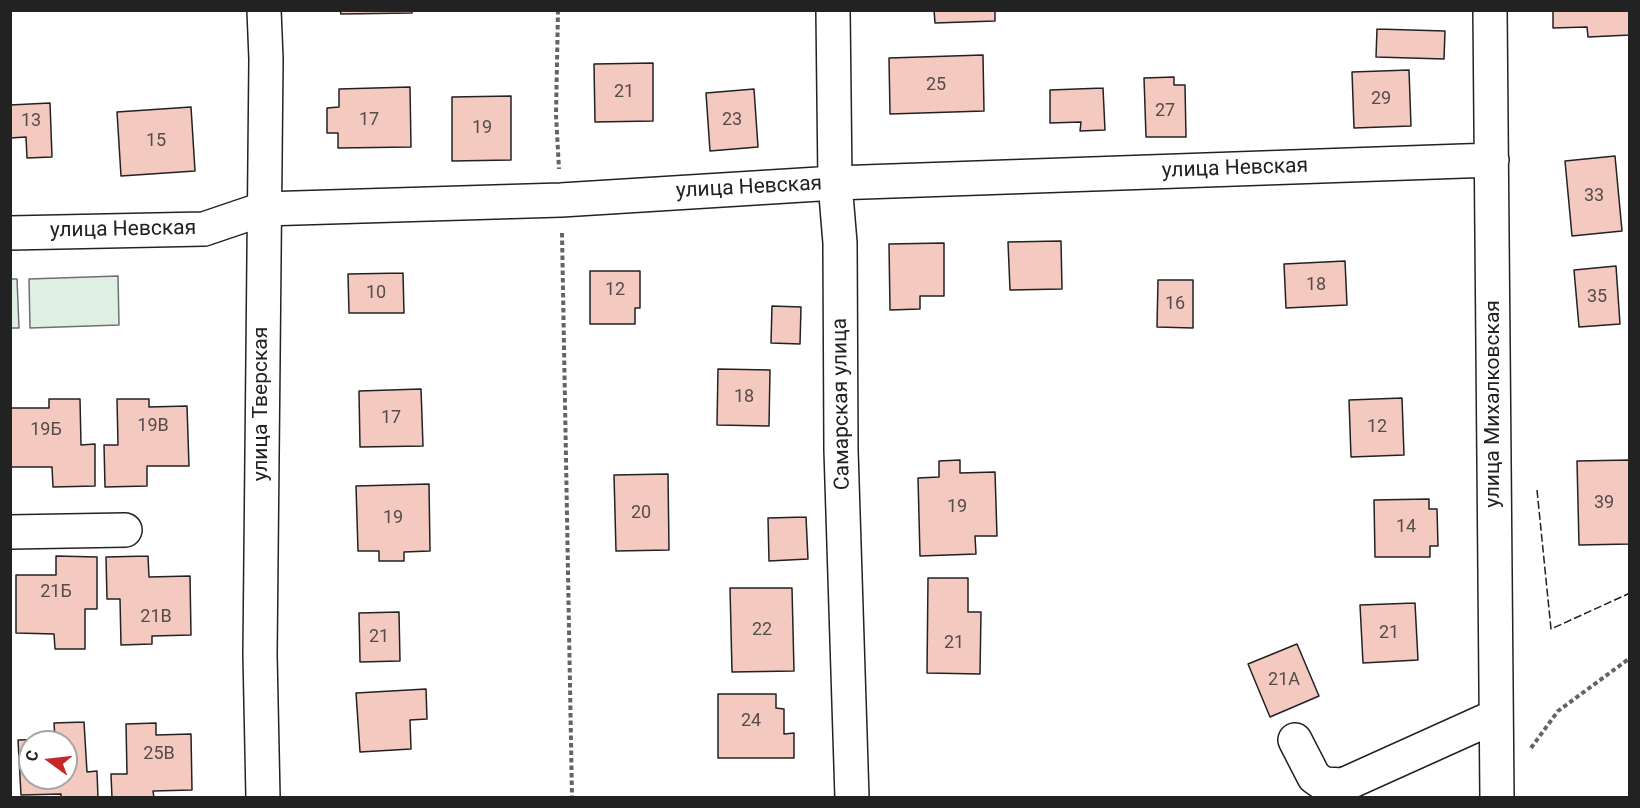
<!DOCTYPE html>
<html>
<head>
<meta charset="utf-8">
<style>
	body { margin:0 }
	#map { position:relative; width:1640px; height:808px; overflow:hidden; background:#fff; font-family:Roboto,sans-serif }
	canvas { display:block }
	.frame { position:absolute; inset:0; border:12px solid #222; pointer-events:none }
	.north { position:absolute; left:18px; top:730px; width:60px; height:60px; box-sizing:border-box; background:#fff; border:2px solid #a7a7a7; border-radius:50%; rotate:285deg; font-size:16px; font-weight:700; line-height:24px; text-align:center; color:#222 }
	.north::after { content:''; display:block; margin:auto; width:21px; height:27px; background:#c62828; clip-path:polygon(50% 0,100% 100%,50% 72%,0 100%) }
</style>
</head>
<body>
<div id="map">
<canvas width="1640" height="808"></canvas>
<div class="frame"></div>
<div class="north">С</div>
</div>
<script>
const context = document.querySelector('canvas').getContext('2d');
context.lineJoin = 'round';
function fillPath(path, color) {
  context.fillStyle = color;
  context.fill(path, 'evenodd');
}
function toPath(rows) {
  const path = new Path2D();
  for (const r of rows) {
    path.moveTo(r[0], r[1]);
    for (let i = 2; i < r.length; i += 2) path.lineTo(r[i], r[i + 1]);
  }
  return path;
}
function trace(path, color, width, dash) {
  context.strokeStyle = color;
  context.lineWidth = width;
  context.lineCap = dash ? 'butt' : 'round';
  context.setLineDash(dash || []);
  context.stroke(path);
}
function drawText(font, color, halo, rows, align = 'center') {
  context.font = font + ' Roboto,sans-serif';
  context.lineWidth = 4.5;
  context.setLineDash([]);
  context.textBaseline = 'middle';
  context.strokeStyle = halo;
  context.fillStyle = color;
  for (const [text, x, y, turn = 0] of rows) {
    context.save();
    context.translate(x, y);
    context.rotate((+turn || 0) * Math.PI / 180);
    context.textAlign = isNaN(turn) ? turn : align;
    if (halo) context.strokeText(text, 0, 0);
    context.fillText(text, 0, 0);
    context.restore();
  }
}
const green = toPath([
	[118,276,119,325,30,328,29,279,118,276],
	[11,279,17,279,19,328,11,328,11,279]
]);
fillPath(green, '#e0efe3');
trace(green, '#6f6f6f', 1.5);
const building = toPath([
	[340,10,412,10,412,13,341,14,340,10],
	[934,10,995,10,995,21,935,23,934,10],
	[1553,10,1630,10,1630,35,1588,37,1587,27,1553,28,1553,10],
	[1377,29,1445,31,1444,59,1376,57,1377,29],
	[983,55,984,111,890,114,889,58,983,55],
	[653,63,653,121,595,122,594,64,653,63],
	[1409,70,1411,126,1354,128,1352,72,1409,70],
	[1174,77,1174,85,1185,85,1186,137,1146,137,1144,78,1174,77],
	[410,87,411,147,338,148,338,133,327,133,327,108,339,107,339,89,410,87],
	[1103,88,1105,130,1080,131,1081,122,1050,123,1050,90,1103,88],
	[754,89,758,147,710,151,706,93,754,89],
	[511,96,511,160,452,161,452,97,511,96],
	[50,103,52,157,27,158,26,137,10,138,10,105,50,103],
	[191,107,195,171,121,176,117,112,191,107],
	[1615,156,1622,231,1572,236,1565,161,1615,156],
	[1061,241,1062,289,1010,290,1008,242,1061,241],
	[944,243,944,296,920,296,920,309,890,310,889,244,944,243],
	[1345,261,1347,305,1286,308,1284,264,1345,261],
	[1616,266,1620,324,1579,327,1574,270,1616,266],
	[590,271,640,271,640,308,635,308,635,324,590,324,590,271],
	[403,273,404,313,349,313,348,274,403,273],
	[1158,280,1193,280,1193,328,1157,327,1158,280],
	[772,306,801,307,800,344,771,343,772,306],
	[718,369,770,370,769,426,717,425,718,369],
	[421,389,423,446,360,447,359,391,421,389],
	[1402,398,1404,455,1351,457,1349,400,1402,398],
	[49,399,80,399,81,445,95,444,95,486,53,487,52,467,11,467,10,408,49,408,49,399],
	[117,399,149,399,149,407,187,406,189,466,147,466,147,486,105,487,104,445,118,445,117,399],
	[960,460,960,473,995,472,997,536,975,536,976,554,920,556,918,478,939,477,939,461,960,460],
	[1630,460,1630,544,1579,545,1577,461,1630,460],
	[668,474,669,550,616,551,614,475,668,474],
	[429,484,430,551,404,552,404,561,379,561,379,551,358,551,356,486,429,484],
	[1429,499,1429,509,1437,509,1438,546,1430,546,1430,557,1375,557,1374,500,1429,499],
	[806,517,808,559,769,561,768,518,806,517],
	[56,556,97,557,97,609,85,609,85,649,55,649,54,634,16,633,16,575,56,575,56,556],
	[148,556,149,577,190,576,191,635,152,636,152,644,121,645,120,599,107,599,106,557,148,556],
	[928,578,968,578,968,612,981,612,980,674,927,673,928,578],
	[730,588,792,588,794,671,732,672,730,588],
	[1415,603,1418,660,1363,663,1360,605,1415,603],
	[399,612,400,661,360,662,359,613,399,612],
	[1297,644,1319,696,1270,717,1248,664,1297,644],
	[426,689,427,719,410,720,411,749,360,752,356,693,426,689],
	[718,694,776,694,776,708,784,709,784,734,794,733,794,758,718,758,718,694],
	[84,722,87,772,97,771,98,798,61,798,61,794,21,795,18,740,55,739,54,723,84,722],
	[30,742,66,742,66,778,30,778,30,742],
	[156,723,156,735,191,734,192,790,153,791,154,798,112,798,111,774,127,774,126,724,156,723]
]);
fillPath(building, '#f3c9c0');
trace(building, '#222', 1.5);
const minor = toPath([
	[833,10,835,183,840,243,841,450,852,798],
	[1490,10,1497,798],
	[10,233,204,229,263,209,561,200,835,183,1492,160],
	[10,532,125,530],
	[1295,740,1314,777,1324,784,1343,785,1496,716],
	[263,798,260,654,266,59,264,10]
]);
trace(minor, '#222', 36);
trace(toPath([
	[558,10,556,115,559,169],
	[562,233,572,798],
	[1531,748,1558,711,1630,658]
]), '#646464', 4, [4.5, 3]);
trace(minor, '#fff', 33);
trace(toPath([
	[1537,490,1551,629,1630,593]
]), '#222', 1.5, [8, 3]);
drawText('18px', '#564c4a', null, [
	["25",936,85],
	["21",624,92],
	["29",1381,99],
	["27",1165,111],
	["17",369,120],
	["23",732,120],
	["13",31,121],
	["19",482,128],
	["15",156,141],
	["33",1594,196],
	["18",1316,285],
	["12",615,290],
	["10",376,293],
	["35",1597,297],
	["16",1175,304],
	["18",744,397],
	["17",391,418],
	["19В",153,426],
	["12",1377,427],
	["19Б",46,430],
	["39",1604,503],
	["19",957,507],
	["20",641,513],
	["19",393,518],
	["14",1406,527],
	["21Б",56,592],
	["21В",156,617],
	["22",762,630],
	["21",1389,633],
	["21",379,637],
	["21",954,643],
	["21А",1284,680],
	["24",751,721],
	["25В",159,754]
]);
drawText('21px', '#222', '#fff', [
	["улица Невская",1235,169,-2],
	["улица Невская",749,188,-3],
	["улица Невская",123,230,-1],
	["улица Тверская",262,404,-90],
	["Самарская улица",842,404,-91],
	["улица Михалковская",1494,404,-90]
]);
</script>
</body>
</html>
